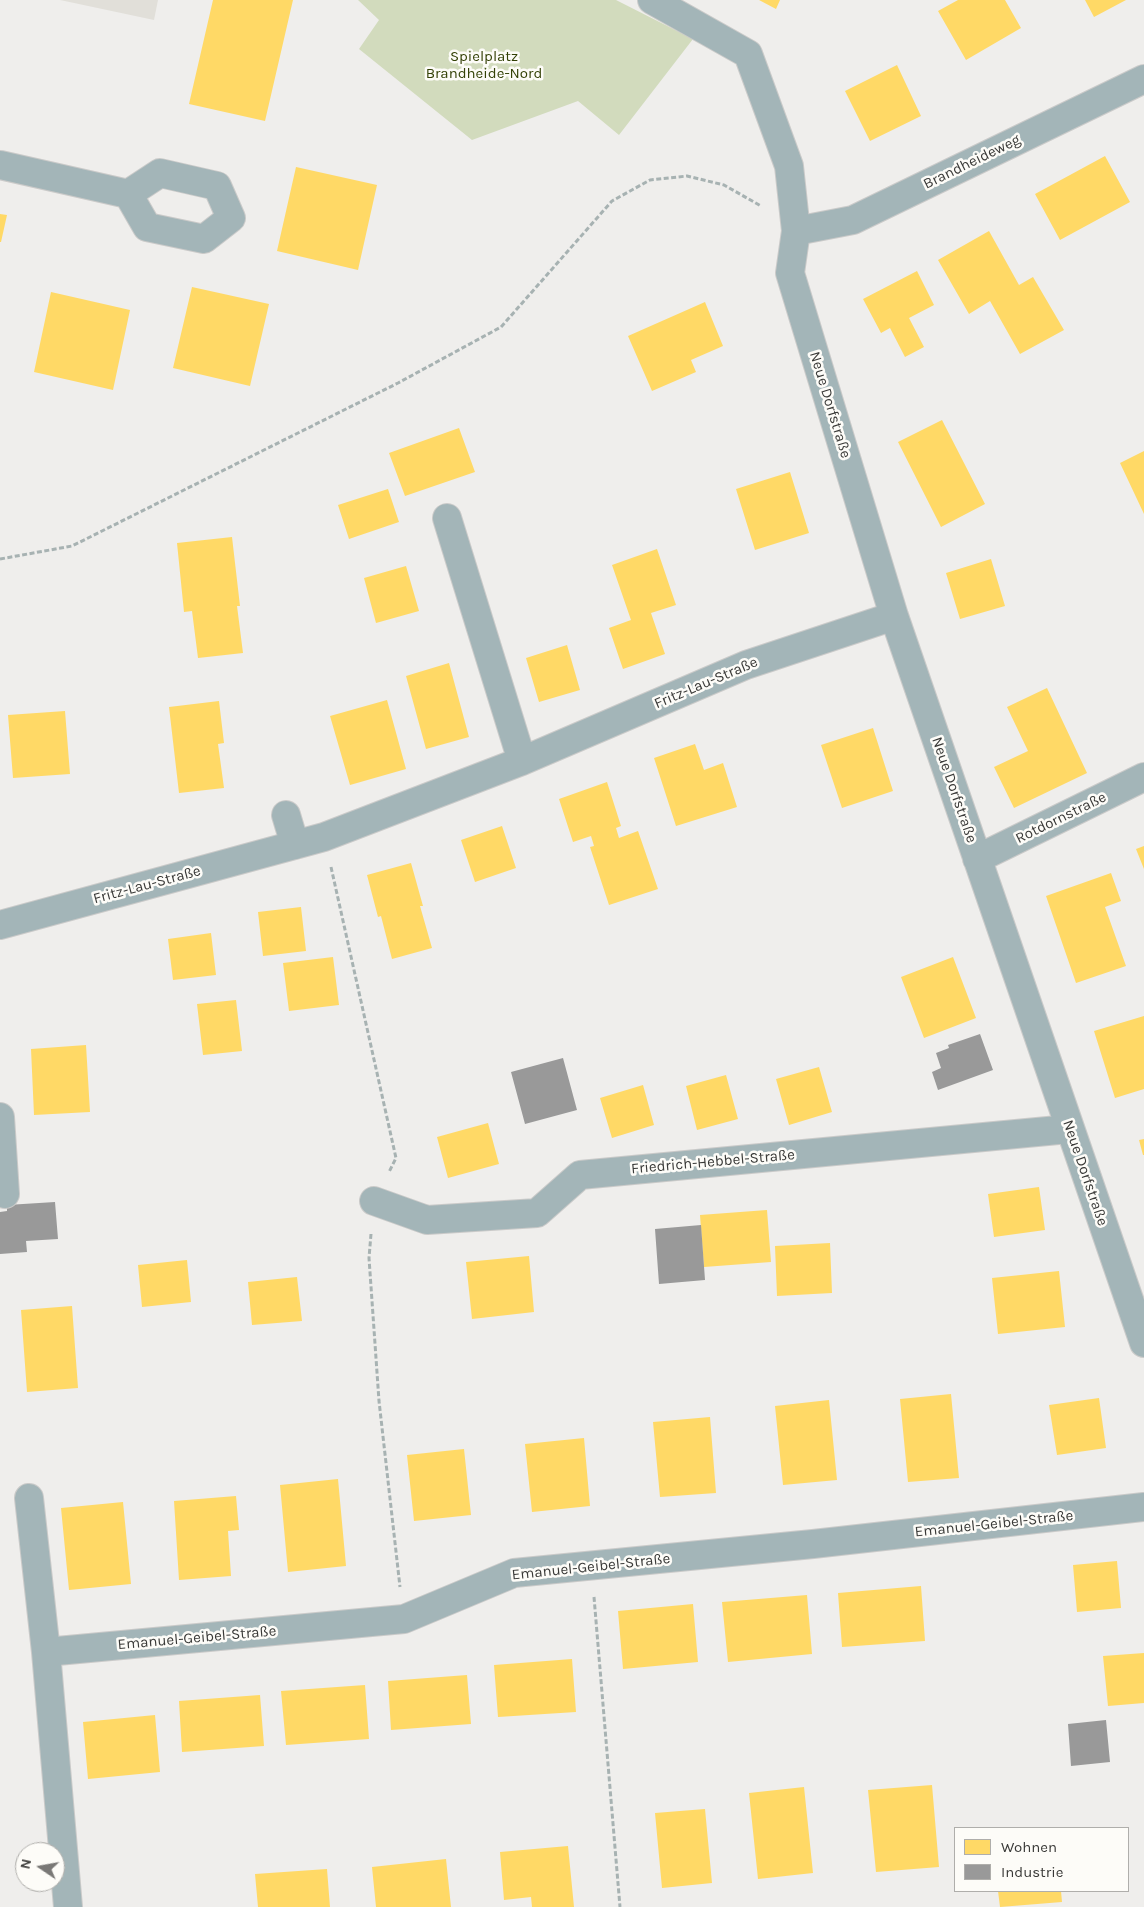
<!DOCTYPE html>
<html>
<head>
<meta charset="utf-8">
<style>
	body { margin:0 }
	#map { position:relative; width:1144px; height:1907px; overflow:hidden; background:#efeeec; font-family:Karla,sans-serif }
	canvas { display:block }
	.legend { position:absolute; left:954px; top:1827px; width:175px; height:65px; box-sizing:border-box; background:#fdfcf8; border:1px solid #afaeab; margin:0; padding:6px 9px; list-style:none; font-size:15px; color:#393937 }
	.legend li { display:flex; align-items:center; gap:10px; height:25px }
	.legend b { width:25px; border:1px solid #afaeab }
	.north { position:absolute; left:15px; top:1842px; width:50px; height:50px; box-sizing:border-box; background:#fdfcf8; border:1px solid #afaeab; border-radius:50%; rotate:282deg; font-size:14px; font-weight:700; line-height:20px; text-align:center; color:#393937 }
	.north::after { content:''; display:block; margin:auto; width:18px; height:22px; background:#797876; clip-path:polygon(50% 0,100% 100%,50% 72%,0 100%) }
</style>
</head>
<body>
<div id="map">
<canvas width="1144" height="1907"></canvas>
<ul class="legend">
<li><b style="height:14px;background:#ffd966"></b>Wohnen</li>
<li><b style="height:14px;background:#999"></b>Industrie</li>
</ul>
<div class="north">N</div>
</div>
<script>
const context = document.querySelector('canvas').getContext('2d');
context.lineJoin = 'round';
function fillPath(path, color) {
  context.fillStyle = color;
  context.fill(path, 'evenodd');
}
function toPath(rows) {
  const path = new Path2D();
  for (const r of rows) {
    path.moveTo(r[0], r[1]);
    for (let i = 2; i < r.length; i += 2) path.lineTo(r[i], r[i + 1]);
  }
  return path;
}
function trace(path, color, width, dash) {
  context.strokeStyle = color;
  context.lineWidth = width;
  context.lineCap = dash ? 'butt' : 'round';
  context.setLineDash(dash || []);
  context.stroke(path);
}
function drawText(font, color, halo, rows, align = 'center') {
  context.font = font + ' Karla,sans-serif';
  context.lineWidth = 5;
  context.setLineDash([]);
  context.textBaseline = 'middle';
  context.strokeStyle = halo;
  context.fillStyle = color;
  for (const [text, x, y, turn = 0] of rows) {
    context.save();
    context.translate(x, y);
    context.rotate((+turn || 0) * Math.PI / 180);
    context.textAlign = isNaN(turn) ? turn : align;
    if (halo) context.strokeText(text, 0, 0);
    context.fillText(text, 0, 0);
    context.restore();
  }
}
fillPath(toPath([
	[60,0,158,0,154,20]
]), '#e1dfd9');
fillPath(toPath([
	[358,0,616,0,693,39,619,135,578,101,472,140,359,49,379,20]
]), '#d2dbbd');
fillPath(toPath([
	[213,0,293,0,265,121,189,104],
	[759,0,780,0,776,9],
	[958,0,1005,0,1021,28,966,60,938,11],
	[1085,0,1126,0,1094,17],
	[897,65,921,116,870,141,845,91],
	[1105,156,1130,202,1060,240,1035,194],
	[296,167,377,185,358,270,277,251],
	[0,214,7,215,1,242,0,242],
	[989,231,1019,285,1033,277,1064,330,1020,354,990,301,969,314,938,260],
	[917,271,934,305,909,318,924,347,905,357,890,328,881,333,863,299],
	[192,287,269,304,250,386,173,368],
	[51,292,130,310,113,390,34,372],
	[705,302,723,346,691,360,696,372,652,391,628,336],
	[942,420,985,504,941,527,898,442],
	[459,428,475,472,405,496,389,453],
	[1144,451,1144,514,1120,463],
	[790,472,809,533,755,550,736,489],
	[388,489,399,522,349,539,338,505],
	[232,537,240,606,237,606,243,653,198,658,192,611,184,612,177,543],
	[657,549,676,605,651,613,665,654,623,669,609,628,631,620,612,565],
	[991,559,1005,606,960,619,946,573],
	[406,566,419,611,376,623,364,578],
	[567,645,580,690,539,702,526,658],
	[449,663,469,737,426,749,406,676],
	[1047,688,1087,773,1014,808,994,767,1028,751,1007,707],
	[387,700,406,769,350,785,330,716],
	[219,701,224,743,218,744,224,788,179,793,169,707],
	[65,711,70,774,13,778,8,715],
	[873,728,893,791,842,808,821,745],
	[695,744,704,770,723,763,737,807,676,826,654,758],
	[607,782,621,826,616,828,619,838,638,831,658,889,609,905,590,847,594,846,591,836,573,842,559,799],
	[502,826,516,868,475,882,461,840],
	[1144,846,1144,869,1136,849],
	[411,863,423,906,420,906,432,948,392,959,381,916,378,917,367,875],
	[1111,873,1121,901,1105,907,1126,966,1076,983,1046,896],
	[301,907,306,951,263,956,258,912],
	[211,933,216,975,173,980,168,939],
	[333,957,339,1005,289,1011,283,963],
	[953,957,976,1018,924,1038,901,977],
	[236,1000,242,1051,203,1055,197,1004],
	[1144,1016,1144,1089,1115,1098,1094,1031],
	[86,1045,90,1112,34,1115,31,1049],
	[819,1067,832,1112,789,1125,776,1079],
	[726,1075,738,1119,697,1130,686,1086],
	[643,1085,654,1125,612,1138,600,1098],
	[488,1123,499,1164,448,1178,437,1137],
	[1144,1139,1144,1155,1143,1155,1139,1140],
	[1039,1187,1045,1230,994,1237,988,1194],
	[767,1210,771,1262,704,1267,700,1215],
	[830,1243,832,1293,777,1296,775,1246],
	[529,1256,534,1312,472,1319,466,1262],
	[187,1260,191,1302,142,1307,138,1265],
	[1059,1271,1065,1327,998,1334,992,1278],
	[297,1277,302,1321,252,1325,248,1282],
	[72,1306,78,1388,27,1392,21,1310],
	[951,1394,959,1478,908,1482,900,1399],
	[1099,1398,1106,1448,1057,1455,1049,1405],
	[829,1400,837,1480,783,1485,775,1406],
	[710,1417,716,1493,660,1497,653,1422],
	[584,1438,590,1506,532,1512,525,1444],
	[464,1449,471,1515,414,1521,407,1455],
	[338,1479,346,1566,288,1572,280,1485],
	[236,1496,239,1530,228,1531,231,1576,179,1580,174,1501],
	[123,1502,131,1584,69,1590,61,1508],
	[1117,1561,1121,1608,1077,1612,1073,1565],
	[921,1586,925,1641,842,1647,838,1593],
	[807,1595,812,1654,728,1662,722,1602],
	[693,1604,698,1662,623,1669,618,1611],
	[1144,1653,1144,1703,1108,1706,1103,1656],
	[572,1659,576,1712,498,1717,494,1665],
	[467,1675,471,1724,391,1730,388,1681],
	[365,1685,369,1739,286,1745,281,1691],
	[260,1695,264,1746,182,1752,179,1701],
	[155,1715,160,1772,88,1779,83,1722],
	[932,1785,939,1867,876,1872,868,1790],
	[804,1787,813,1873,758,1879,749,1793],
	[705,1809,712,1883,662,1888,655,1813],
	[568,1846,574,1907,532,1907,531,1897,504,1900,500,1852],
	[446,1859,451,1907,376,1907,372,1867],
	[327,1869,330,1907,258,1907,255,1874],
	[998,1891,1061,1891,1062,1902,1000,1907]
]), '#ffd966');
fillPath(toPath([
	[980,1034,993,1070,938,1090,932,1072,941,1068,936,1053,949,1048,948,1045],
	[563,1058,577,1110,525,1124,511,1072],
	[55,1202,58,1239,26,1241,27,1252,0,1254,0,1212,7,1211,7,1205],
	[701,1225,705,1280,659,1284,655,1229],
	[1106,1720,1110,1762,1071,1766,1068,1724]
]), '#999');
const minor = toPath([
	[652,0,748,54,789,166,796,231,790,273,894,616,1144,1343],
	[0,165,128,194,160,173,217,186,231,218,204,239,147,227,128,194],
	[796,231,853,220,1144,79],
	[447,518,522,761],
	[286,815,295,845],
	[977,859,1144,777],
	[0,925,324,837,522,761,746,665,894,616],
	[0,1117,5,1194],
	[374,1201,427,1220,537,1213,580,1175,1069,1129],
	[29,1498,46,1652,68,1907],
	[46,1652,404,1619,514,1573,813,1544,1144,1507]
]);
trace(minor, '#cacac9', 30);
trace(toPath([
	[0,559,72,546,398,383,501,327,612,201,650,180,687,176,724,185,761,206],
	[331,867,396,1158,389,1172],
	[371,1234,369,1258,379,1401,400,1587],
	[594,1597,620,1907]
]), '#a7b2b2', 3, [5, 2.5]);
trace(minor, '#a3b5b8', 28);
drawText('15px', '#334106', '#fdfcf8', [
	["Spielplatz",484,57],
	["Brandheide-Nord",484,74]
]);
drawText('15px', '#393937', '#fdfcf8', [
	["Brandheideweg",972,162,-26],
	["Neue Dorfstraße",830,405,73],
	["Fritz-Lau-Straße",706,683,-23],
	["Neue Dorfstraße",954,790,71],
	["Rotdornstraße",1061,818,-26],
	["Fritz-Lau-Straße",147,885,-15],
	["Friedrich-Hebbel-Straße",713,1162,-5],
	["Neue Dorfstraße",1085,1173,71],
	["Emanuel-Geibel-Straße",994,1524,-6],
	["Emanuel-Geibel-Straße",591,1567,-6],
	["Emanuel-Geibel-Straße",197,1638,-5]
]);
</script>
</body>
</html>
